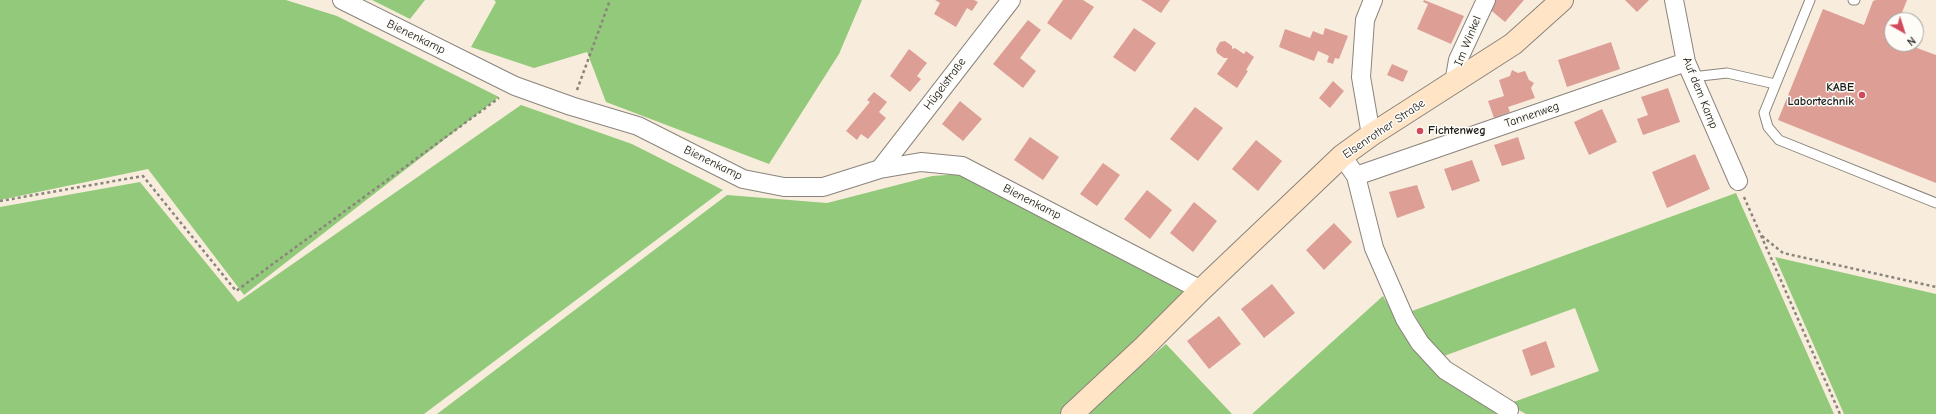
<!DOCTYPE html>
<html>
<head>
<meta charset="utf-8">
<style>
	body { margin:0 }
	#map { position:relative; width:1936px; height:414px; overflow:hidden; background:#f8eddd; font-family:"Comic Neue",sans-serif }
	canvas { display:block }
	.north { position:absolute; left:1884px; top:12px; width:40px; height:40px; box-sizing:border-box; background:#fdfcf7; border:1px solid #a3a29f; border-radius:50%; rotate:141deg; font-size:11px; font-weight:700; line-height:16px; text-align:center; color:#1c1c1c }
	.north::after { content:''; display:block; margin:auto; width:14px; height:18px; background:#d1495b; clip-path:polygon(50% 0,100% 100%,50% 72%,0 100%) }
</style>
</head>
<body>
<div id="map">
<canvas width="1936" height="414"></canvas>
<div class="north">N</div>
</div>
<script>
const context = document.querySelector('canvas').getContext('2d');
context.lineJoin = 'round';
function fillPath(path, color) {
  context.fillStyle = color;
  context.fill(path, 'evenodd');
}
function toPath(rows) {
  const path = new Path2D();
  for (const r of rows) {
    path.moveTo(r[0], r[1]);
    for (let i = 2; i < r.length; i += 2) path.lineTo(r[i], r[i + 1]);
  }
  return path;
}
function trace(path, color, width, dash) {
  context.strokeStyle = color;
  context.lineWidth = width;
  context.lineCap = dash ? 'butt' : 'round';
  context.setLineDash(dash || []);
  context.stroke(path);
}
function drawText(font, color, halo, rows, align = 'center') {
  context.font = font + ' "Comic Neue",sans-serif';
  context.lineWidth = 3;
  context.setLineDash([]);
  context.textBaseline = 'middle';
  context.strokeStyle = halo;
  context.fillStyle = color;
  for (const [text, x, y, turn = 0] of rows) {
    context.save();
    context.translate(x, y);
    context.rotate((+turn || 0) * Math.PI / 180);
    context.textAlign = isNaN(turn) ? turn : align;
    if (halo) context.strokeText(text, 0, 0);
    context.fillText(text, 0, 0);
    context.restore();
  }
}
fillPath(toPath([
	[0,0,286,0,337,16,499,97,244,295,148,169,0,200],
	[372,0,425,0,410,19],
	[494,0,862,0,839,54,769,164,606,102,587,52,534,68,471,47,496,2],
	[521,105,632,144,723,190,424,414,0,414,0,207,140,182,238,302],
	[961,174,1196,292,1061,414,437,414,727,195,827,203,932,176],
	[1736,193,1834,414,1526,414,1508,404,1599,371,1575,308,1444,356,1428,338,1412,311],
	[1775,257,1936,294,1936,414,1844,414],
	[1383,296,1408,338,1455,387,1503,414,1252,414],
	[1166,344,1232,414,1085,414]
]), '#93c97b');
fillPath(toPath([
	[935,0,974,0,978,2,972,11,967,8,956,27,934,14,940,3],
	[1063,0,1083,0,1094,7,1071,40,1047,23],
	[1141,0,1170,0,1161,13],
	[1424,0,1464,16,1451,44,1417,29,1428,4,1423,2],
	[1492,0,1524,0,1505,22,1487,7],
	[1625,0,1649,0,1637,12],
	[1876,0,1907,0,1899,20,1892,20,1892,44,1906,44,1936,55,1936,183,1778,120,1823,9,1864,25,1873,1],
	[1028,20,1041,30,1020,58,1036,71,1023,88,993,64],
	[1134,28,1156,43,1135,72,1113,57],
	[1325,28,1348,36,1339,59,1335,58,1333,64,1327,62,1329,56,1318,51,1314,61,1279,47,1285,29,1310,38,1313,31,1323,35],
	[1225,41,1232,46,1232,49,1235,48,1244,54,1246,51,1254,57,1246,70,1248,71,1237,88,1217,74,1228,58,1224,58,1217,53,1216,49,1220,42],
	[1611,42,1620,69,1567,87,1558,60],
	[909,49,927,63,917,76,921,79,910,92,890,76],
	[1392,64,1408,71,1403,82,1387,75],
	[1512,70,1518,73,1525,71,1529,80,1534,83,1531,88,1535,98,1508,107,1510,112,1494,118,1488,101,1504,96,1499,80,1510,76],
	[1333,81,1344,91,1330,108,1319,98],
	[1668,88,1680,122,1643,135,1637,119,1648,115,1641,97],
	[874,92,887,102,879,112,886,118,868,139,861,134,857,140,846,131,870,102,867,100],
	[960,101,982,119,963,141,942,124],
	[1195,107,1223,128,1198,161,1170,139],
	[1602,109,1617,142,1589,155,1574,122],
	[1030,137,1059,157,1043,180,1014,160],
	[1518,137,1525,159,1502,166,1494,145],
	[1256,140,1282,161,1258,191,1232,169],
	[1695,154,1710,189,1667,208,1652,172],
	[1472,160,1480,181,1452,191,1444,169],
	[1103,163,1120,175,1097,206,1080,194],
	[1417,185,1425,208,1397,218,1389,192],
	[1147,190,1172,210,1150,239,1124,219],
	[1194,202,1217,221,1193,252,1170,233],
	[1334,223,1352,242,1324,270,1306,250],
	[1272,284,1295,313,1264,338,1241,309],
	[1219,316,1241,344,1209,369,1187,341],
	[1546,341,1555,367,1531,376,1522,350]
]), '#dd9e96');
const lane = toPath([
	[1810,0,1764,113,1768,127,1779,140,1936,203],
	[1853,0,1855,0],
	[1692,77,1727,73,1775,84]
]);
const street = toPath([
	[342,0,515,86,571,106,638,126,743,179,784,187,823,187,880,169,921,162,962,166,1201,290],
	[1674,0,1686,62,1738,181],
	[1454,83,1458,60,1486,0],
	[1371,135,1361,77,1365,20,1373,0],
	[1342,156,1356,176,1686,62],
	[880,169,1011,0],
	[1356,176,1374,248,1405,319,1420,343,1445,370,1509,410]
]);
const secondary = toPath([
	[1072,414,1144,347,1201,290,1342,156,1371,135,1513,44,1562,0]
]);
trace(lane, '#8a847c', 11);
trace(street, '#8a847c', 20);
trace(secondary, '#8a847c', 24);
trace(toPath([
	[577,90,610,0],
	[1744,197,1840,414],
	[0,201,143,176,236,291,499,98],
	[1762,236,1783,253,1936,287]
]), '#8a847c', 2.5, [3, 3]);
trace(lane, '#fff', 9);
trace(street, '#fff', 18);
trace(secondary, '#ffe4c6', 22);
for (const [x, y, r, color] of [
	[1862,95,4,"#d1495b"],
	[1420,131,4,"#d1495b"]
]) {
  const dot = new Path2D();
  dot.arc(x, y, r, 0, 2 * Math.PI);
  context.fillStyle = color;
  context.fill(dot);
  trace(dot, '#fdfcf7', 1.5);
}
drawText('12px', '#1c1c1c', '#fdfcf7', [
	["Bienenkamp",416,37,26],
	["Im Winkel",1468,41,-68],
	["Hügelstraße",945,84,-53],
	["Auf dem Kamp",1700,93,68],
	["Tannenweg",1532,115,-19],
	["Elsenrother Straße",1384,129,-34],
	["Bienenkamp",713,163,26],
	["Bienenkamp",1032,202,27]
]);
drawText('bold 12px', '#1c1c1c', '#fdfcf7', [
	["KABE",1854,88],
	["Labortechnik",1854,102],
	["Fichtenweg",1428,131,"left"]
], 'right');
</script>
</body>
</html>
